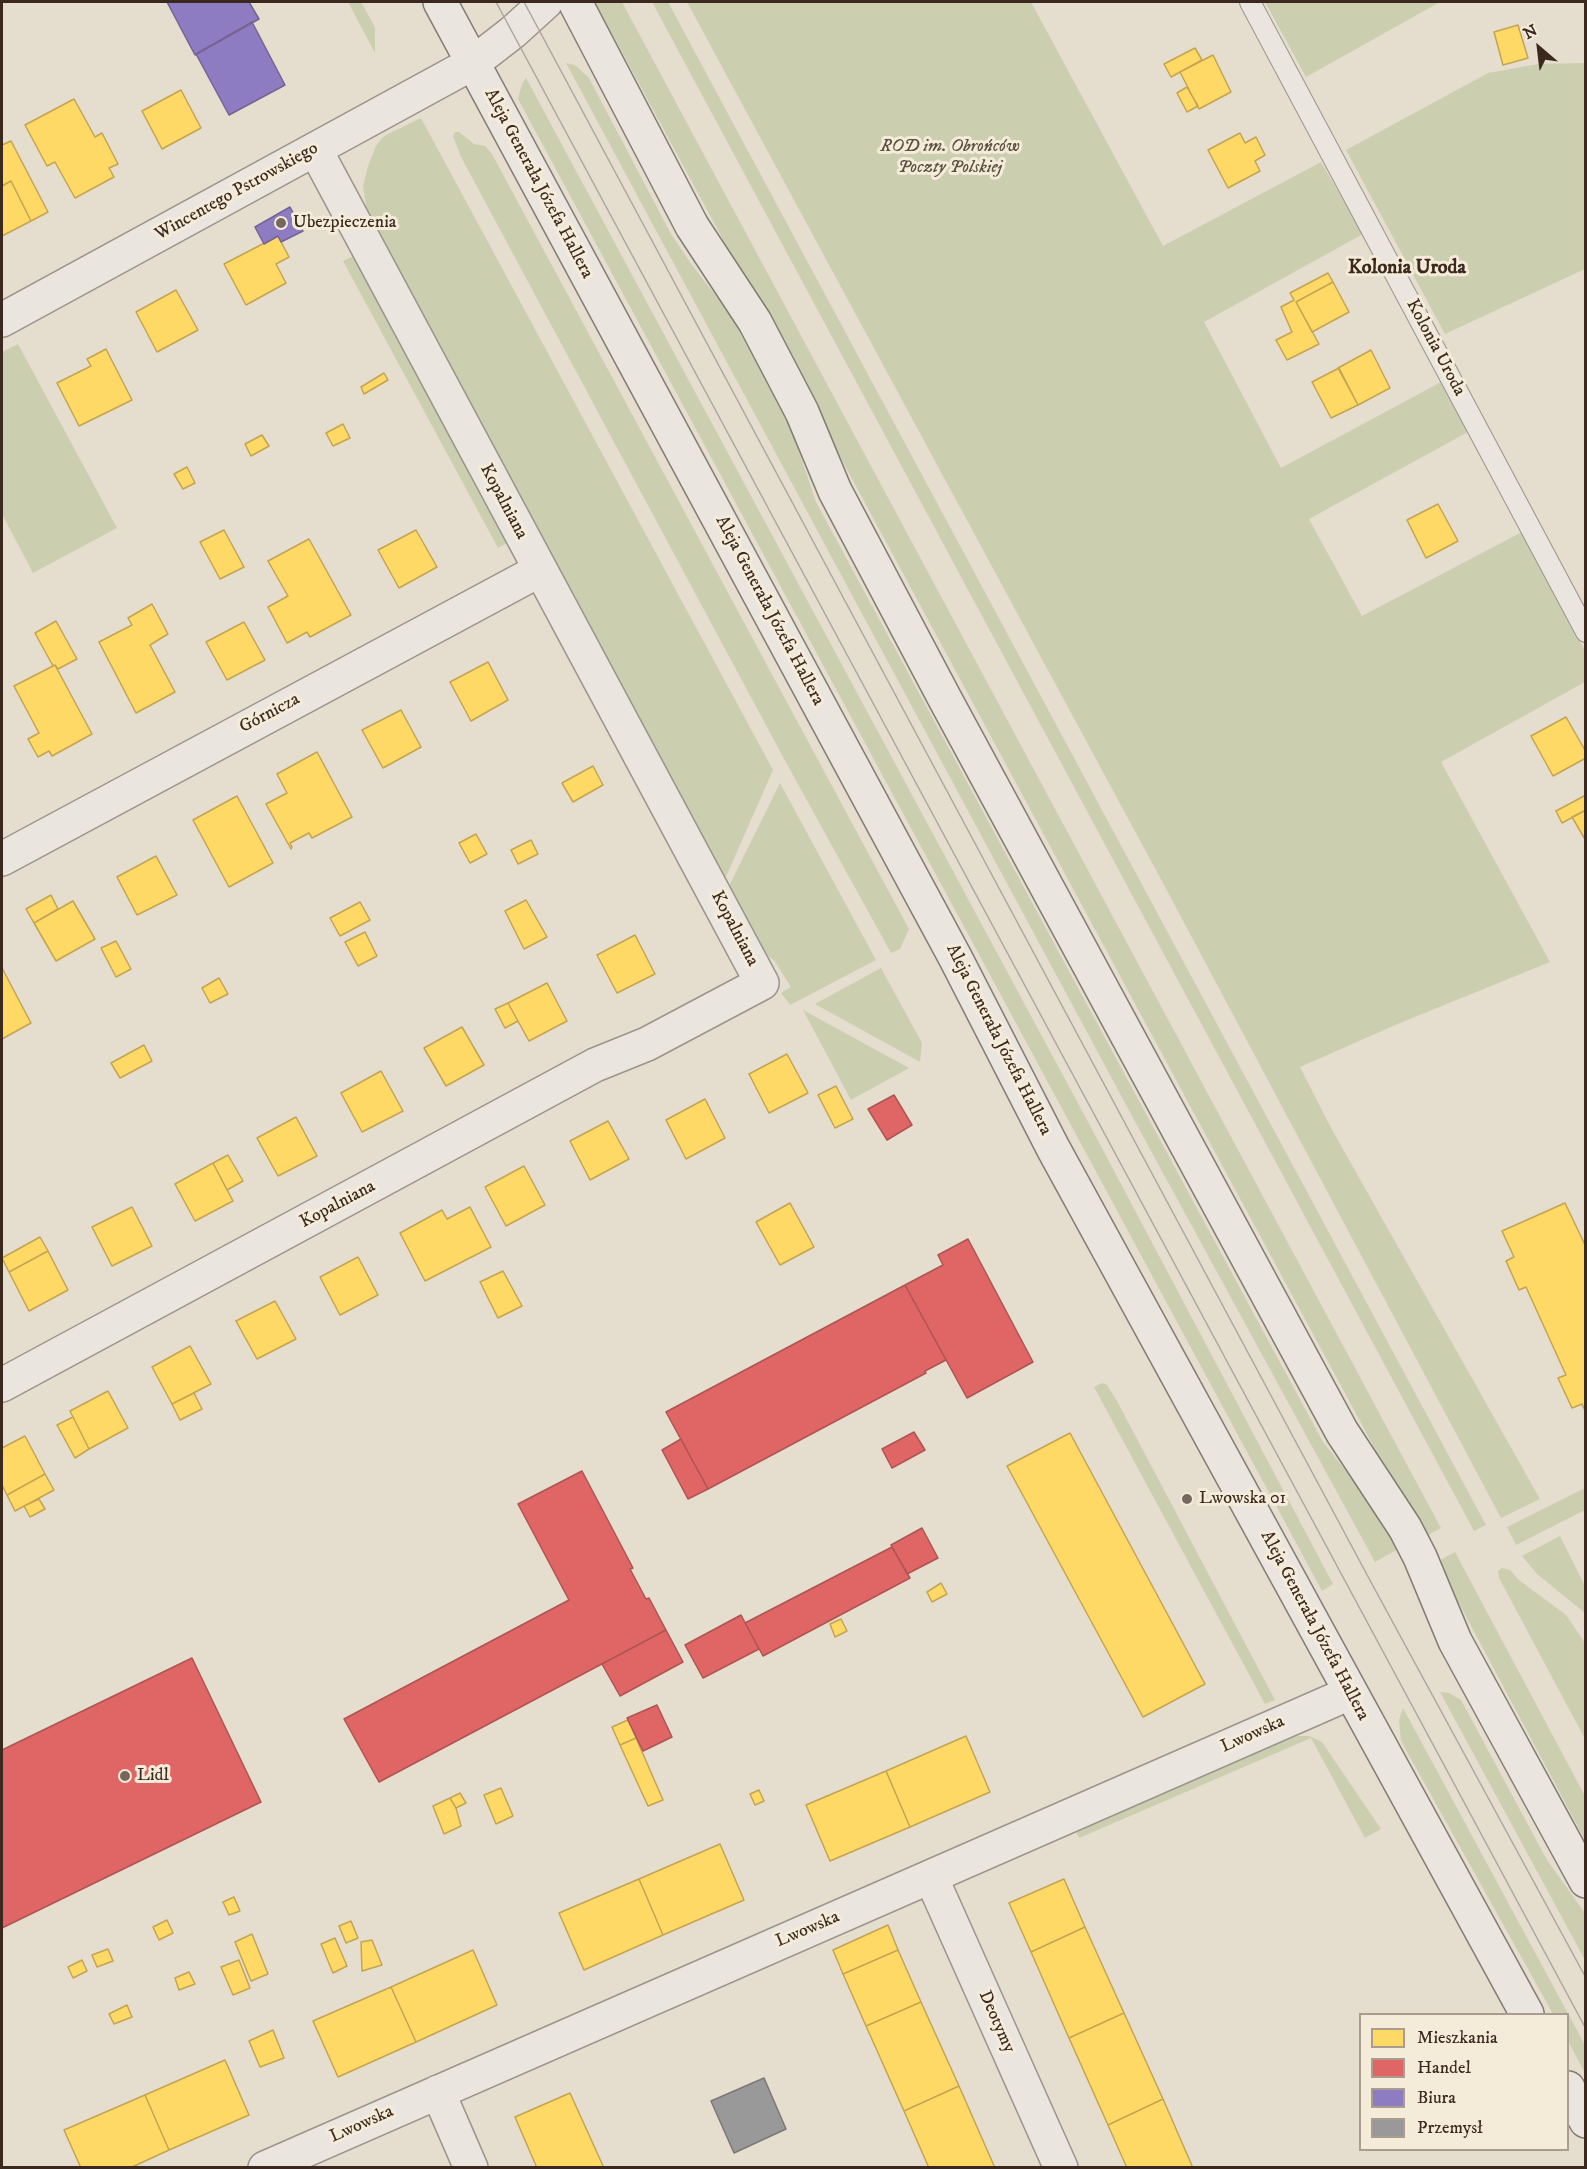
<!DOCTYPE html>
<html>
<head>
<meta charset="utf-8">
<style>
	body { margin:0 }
	#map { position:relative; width:1587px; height:2169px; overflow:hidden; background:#e5ddce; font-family:"IM FELL DW Pica",serif }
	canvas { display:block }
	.frame { position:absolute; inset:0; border:3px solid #3b2920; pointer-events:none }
	.legend { position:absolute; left:1359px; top:2013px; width:210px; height:138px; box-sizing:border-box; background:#f4ebd9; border:2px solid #aa9d8f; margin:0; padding:8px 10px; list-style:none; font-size:18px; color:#3b2920 }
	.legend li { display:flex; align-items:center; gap:12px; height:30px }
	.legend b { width:30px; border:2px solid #aa9d8f }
	.north { position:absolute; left:1509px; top:18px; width:60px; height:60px; -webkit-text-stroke:4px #f4ebd9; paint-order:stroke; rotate:332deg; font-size:16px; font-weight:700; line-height:24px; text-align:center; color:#3b2920 }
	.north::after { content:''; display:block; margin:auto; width:21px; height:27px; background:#3b2920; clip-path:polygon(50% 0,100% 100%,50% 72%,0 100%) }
</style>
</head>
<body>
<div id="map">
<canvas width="1587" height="2169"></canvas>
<div class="frame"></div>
<ul class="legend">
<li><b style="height:16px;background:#ffd966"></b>Mieszkania</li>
<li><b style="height:16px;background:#e06666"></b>Handel</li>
<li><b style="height:16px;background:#8e7cc3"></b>Biura</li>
<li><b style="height:16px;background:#999"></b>Przemysł</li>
</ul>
<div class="north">N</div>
</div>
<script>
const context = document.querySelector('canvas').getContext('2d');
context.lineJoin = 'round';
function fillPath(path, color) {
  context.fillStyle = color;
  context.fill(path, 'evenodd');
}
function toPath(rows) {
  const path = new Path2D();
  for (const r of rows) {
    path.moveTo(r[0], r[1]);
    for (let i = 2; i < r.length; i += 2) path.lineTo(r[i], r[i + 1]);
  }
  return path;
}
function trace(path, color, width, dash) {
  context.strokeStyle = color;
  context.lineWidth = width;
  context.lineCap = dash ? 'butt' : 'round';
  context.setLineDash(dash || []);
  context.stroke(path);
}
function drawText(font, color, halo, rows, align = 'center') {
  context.font = font + ' "IM FELL DW Pica",serif';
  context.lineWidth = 6;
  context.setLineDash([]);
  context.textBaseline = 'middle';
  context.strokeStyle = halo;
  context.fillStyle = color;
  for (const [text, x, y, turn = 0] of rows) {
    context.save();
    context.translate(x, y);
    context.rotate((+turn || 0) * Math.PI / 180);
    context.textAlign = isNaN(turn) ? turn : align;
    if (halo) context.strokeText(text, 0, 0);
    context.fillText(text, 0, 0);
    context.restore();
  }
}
fillPath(toPath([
	[348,2,361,2,375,27,375,53],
	[595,2,622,2,1441,1528,1423,1538],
	[652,2,668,2,1486,1525,1474,1531],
	[687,2,1031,2,1163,246,1321,162,1363,234,1204,322,1281,468,1441,382,1468,432,1309,519,1362,616,1522,532,1585,651,1585,682,1441,762,1550,962,1400,1023,1300,1067,1330,1126,1540,1499,1501,1518,1164,885],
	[1265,2,1440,2,1306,77],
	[566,63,575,65,589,78,671,234,692,265,737,323,783,404,816,502,1323,1442,1389,1526,1402,1547,1375,1562,1139,1129],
	[1585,63,1585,269,1445,334,1346,150,1488,73,1538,64],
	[526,78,1086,1118,1333,1584,1322,1591,518,99,522,84],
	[421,118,773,770,725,879,367,212,363,186,368,166,376,146,383,137,390,133],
	[455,132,459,132,474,144,485,146,492,154,909,929,900,949,891,953,783,757,461,157,453,136],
	[354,256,507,543,498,548,343,261],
	[18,344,117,528,33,573,2,514,2,352],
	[780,783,876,960,790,1005,781,993,791,987,774,960,763,953,728,888],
	[881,968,922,1043,920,1062,815,1004],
	[803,1010,909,1068,851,1100],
	[1102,1383,1107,1385,1117,1401,1275,1700,1265,1704,1094,1387],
	[1585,1488,1585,1510,1516,1545,1507,1527],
	[1560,1536,1585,1586,1585,1613,1537,1574,1522,1556],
	[1455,1552,1585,1796,1585,1840,1437,1562],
	[1502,1568,1510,1570,1519,1580,1566,1615,1585,1643,1585,1739,1499,1578,1498,1571],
	[1440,1692,1449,1693,1461,1700,1547,1860,1585,1913,1585,1960],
	[1403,1708,1585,2045,1585,2073,1568,2041,1568,2014,1553,2014,1401,1741,1399,1720],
	[1298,1736,1309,1736,1322,1742,1381,1829,1365,1838,1311,1738,1079,1838,1076,1832,1271,1746]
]), '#cbcfb0');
const homes = toPath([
	[1518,25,1528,58,1503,65,1494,32,1518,25],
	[1195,48,1202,60,1171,77,1164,64,1195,48],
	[1213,55,1231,92,1199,109,1180,72,1213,55],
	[1187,87,1198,106,1187,112,1177,93,1187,87],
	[181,90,201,128,162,149,142,111,181,90],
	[74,99,95,137,102,133,118,164,109,168,114,177,75,198,55,162,47,166,25,125,74,99],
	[1240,133,1245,143,1256,137,1265,155,1255,161,1260,171,1228,188,1208,150,1240,133],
	[11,141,48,212,31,221,11,181,2,186,2,145,11,141],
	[11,181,31,221,2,236,2,186,11,181],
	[278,236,289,257,276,264,286,283,246,305,224,264,278,236],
	[1328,273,1333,282,1296,302,1319,344,1287,360,1276,340,1292,332,1281,307,1294,300,1290,293,1328,273],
	[1333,282,1349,312,1312,332,1296,302,1333,282],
	[176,290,198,330,157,352,136,312,176,290],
	[106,349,132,400,79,426,57,383,91,366,87,359,106,349],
	[1371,350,1390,388,1358,405,1338,368,1371,350],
	[1339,368,1358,405,1331,418,1312,382,1339,368],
	[384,373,388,380,364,394,361,387,384,373],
	[343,424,350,438,333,446,326,433,343,424],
	[262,435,269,446,251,456,245,444,262,435],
	[187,467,195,483,183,489,174,474,187,467],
	[1438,504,1458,541,1426,558,1407,520,1438,504],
	[224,530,244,567,220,579,200,542,224,530],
	[416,530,437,567,399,588,378,550,416,530],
	[309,539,351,615,310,637,307,632,287,643,268,607,288,596,268,561,309,539],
	[152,604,168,634,150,645,175,692,136,713,99,642,132,625,128,618,152,604],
	[56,621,77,659,58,669,55,665,53,666,35,633,56,621],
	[244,622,265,660,227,680,206,642,244,622],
	[488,662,508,700,471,721,450,682,488,662],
	[55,665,92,734,52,756,49,751,38,757,28,739,39,733,14,686,55,665],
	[401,710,421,747,383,768,362,730,401,710],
	[1566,717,1586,752,1586,758,1553,776,1531,736,1566,717],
	[317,752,352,817,312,838,309,833,290,843,292,847,291,849,266,804,287,793,277,774,317,752],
	[593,766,603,785,573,802,562,783,593,766],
	[1586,795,1586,810,1562,823,1556,811,1586,795],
	[237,796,273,863,229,887,193,820,237,796],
	[1586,810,1586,841,1572,817,1586,810],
	[476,834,487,854,470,863,459,843,476,834],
	[531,840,538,854,518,864,511,850,531,840],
	[156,856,177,895,137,915,117,877,156,856],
	[51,895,58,909,34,923,26,909,51,895],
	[526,900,547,937,524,949,505,911,526,900],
	[73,901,95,939,56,961,34,923,73,901],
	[360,902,370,920,340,936,330,918,360,902],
	[365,932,377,956,358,966,345,942,365,932],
	[635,935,655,974,617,993,597,955,635,935],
	[116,941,131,969,116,977,101,948,116,941],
	[2,968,31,1023,2,1039,2,968],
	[219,978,228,994,210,1003,202,988,219,978],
	[547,983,567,1021,529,1041,508,1003,547,983],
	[508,1003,518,1021,505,1028,495,1009,508,1003],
	[462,1027,484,1065,446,1086,424,1048,462,1027],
	[144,1045,152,1061,120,1078,111,1063,144,1045],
	[787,1054,808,1093,769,1113,749,1074,787,1054],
	[381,1071,403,1111,362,1132,341,1093,381,1071],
	[836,1086,853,1119,835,1128,818,1095,836,1086],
	[705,1099,725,1138,686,1159,666,1120,705,1099],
	[296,1117,317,1156,278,1176,257,1138,296,1117],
	[608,1121,629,1159,590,1180,570,1141,608,1121],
	[228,1155,243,1181,227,1190,213,1163,228,1155],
	[213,1163,233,1201,195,1221,175,1184,213,1163],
	[524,1166,545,1205,506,1226,485,1187,524,1166],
	[790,1203,814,1247,780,1265,756,1222,790,1203],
	[1565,1203,1586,1247,1586,1413,1582,1404,1572,1408,1558,1378,1566,1375,1526,1287,1519,1290,1506,1261,1514,1257,1502,1231,1565,1203],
	[132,1207,152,1246,112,1266,92,1227,132,1207],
	[470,1207,491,1247,425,1281,400,1233,442,1210,447,1219,470,1207],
	[40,1237,48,1251,9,1272,2,1258,40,1237],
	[48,1251,68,1290,29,1311,9,1272,48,1251],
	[358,1257,378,1295,340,1315,320,1277,358,1257],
	[503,1271,522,1306,498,1318,480,1282,503,1271],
	[275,1301,296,1339,257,1359,236,1321,275,1301],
	[190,1346,211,1384,172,1404,152,1367,190,1346],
	[108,1391,128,1428,89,1449,70,1411,108,1391],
	[194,1393,202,1409,180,1420,172,1404,194,1393],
	[73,1417,89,1449,75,1458,57,1425,73,1417],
	[1070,1433,1205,1684,1143,1717,1007,1466,1070,1433],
	[25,1436,45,1474,7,1495,2,1485,2,1448,25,1436],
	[45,1474,54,1490,15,1511,7,1495,45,1474],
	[39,1499,45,1509,30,1517,24,1506,39,1499],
	[941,1583,947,1594,932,1602,927,1592,941,1583],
	[841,1619,847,1631,835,1637,830,1624,841,1619],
	[628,1720,636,1738,620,1745,612,1727,628,1720],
	[966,1736,990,1792,910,1827,886,1771,966,1736],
	[636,1738,663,1800,648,1806,620,1745,636,1738],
	[886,1771,910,1827,830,1861,806,1805,886,1771],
	[501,1788,513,1816,496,1824,484,1795,501,1788],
	[759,1790,764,1801,755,1805,750,1794,759,1790],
	[460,1793,466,1803,456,1808,450,1798,460,1793],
	[450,1798,456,1808,461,1826,444,1834,433,1806,450,1798],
	[720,1844,744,1900,663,1935,639,1879,720,1844],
	[639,1879,663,1935,584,1970,559,1913,639,1879],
	[1064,1879,1085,1927,1031,1952,1009,1903,1064,1879],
	[234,1897,240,1911,229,1915,223,1902,234,1897],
	[167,1920,173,1933,159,1940,153,1927,167,1920],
	[351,1921,358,1938,346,1943,339,1926,351,1921],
	[888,1925,898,1950,843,1974,833,1950,888,1925],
	[1085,1927,1124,2013,1069,2038,1031,1952,1085,1927],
	[252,1934,268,1974,251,1981,235,1942,252,1934],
	[335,1938,347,1966,333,1973,321,1944,335,1938],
	[372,1940,382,1965,362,1971,361,1942,372,1940],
	[108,1949,113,1961,97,1967,92,1955,108,1949],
	[473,1950,497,2005,416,2042,391,1987,473,1950],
	[898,1950,921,2002,866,2026,843,1974,898,1950],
	[82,1960,87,1971,73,1978,68,1967,82,1960],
	[239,1960,250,1988,233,1995,221,1967,239,1960],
	[189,1972,195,1984,179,1990,175,1978,189,1972],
	[391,1987,416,2042,338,2077,313,2021,391,1987],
	[921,2002,959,2086,904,2111,866,2026,921,2002],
	[127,2005,132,2017,114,2024,109,2014,127,2005],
	[1124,2013,1163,2099,1108,2125,1069,2038,1124,2013],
	[273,2030,284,2058,260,2067,249,2041,273,2030],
	[225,2060,249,2115,169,2150,145,2095,225,2060],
	[959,2086,995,2168,929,2168,904,2111,959,2086],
	[570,2093,604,2168,537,2168,515,2117,570,2093],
	[145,2095,169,2150,130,2168,81,2168,64,2130,145,2095],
	[1163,2099,1193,2168,1127,2168,1108,2125,1163,2099]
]);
fillPath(homes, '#ffd966');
trace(homes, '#c4a451', 1.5);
const shops = toPath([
	[894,1095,912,1125,887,1140,868,1109,894,1095],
	[968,1239,1033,1362,967,1398,905,1285,943,1265,938,1255,968,1239],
	[905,1285,946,1360,925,1371,926,1373,708,1489,666,1412,905,1285],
	[914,1432,925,1450,892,1468,882,1449,914,1432],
	[681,1439,708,1489,688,1499,662,1450,681,1439],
	[582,1471,633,1568,630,1569,646,1599,649,1598,666,1630,379,1782,344,1719,569,1600,518,1504,582,1471],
	[922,1528,938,1558,907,1574,891,1545,922,1528],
	[892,1547,910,1578,763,1656,745,1623,892,1547],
	[741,1615,759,1649,703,1678,685,1645,741,1615],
	[666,1630,683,1662,620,1696,602,1664,666,1630],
	[192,1658,261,1802,2,1928,2,1750,192,1658],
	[657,1705,672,1737,643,1751,627,1718,657,1705]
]);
fillPath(shops, '#e06666');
trace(shops, '#ae5451', 1.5);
const offices = toPath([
	[167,2,249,2,259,19,195,55,167,2],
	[252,22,285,85,229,115,196,54,252,22],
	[290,207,303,231,281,242,278,236,264,244,255,227,290,207]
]);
fillPath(offices, '#8e7cc3');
trace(offices, '#756392', 1.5);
const industry = toPath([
	[764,2078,786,2129,734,2153,711,2101,764,2078]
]);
fillPath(industry, '#999');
trace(industry, '#7d7775', 1.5);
const service = toPath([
	[1250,2,1586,632]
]);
const minor = toPath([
	[2,320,473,63,513,32,546,2],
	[2,859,540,570],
	[2,1385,595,1065,647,1044,762,983,315,149],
	[931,1877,1061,2168],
	[438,2092,471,2168],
	[265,2168,1350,1693]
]);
const secondary = toPath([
	[440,2,956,959,1053,1148,1527,2014],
	[575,2,692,226,755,322,802,412,835,491,945,699,1342,1432,1405,1528,1420,1557,1455,1641,1586,1881],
	[1568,2088,1586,2121]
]);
trace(service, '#9b948a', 22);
trace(minor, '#9b948a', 36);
trace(secondary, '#837c73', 36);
trace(service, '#eae6df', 20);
trace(minor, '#eae6df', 33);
trace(secondary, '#eae6df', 33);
trace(toPath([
	[496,2,1586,2029],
	[524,2,1372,1584,1586,1978]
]), '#aba7a0', 1.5);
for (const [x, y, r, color] of [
	[281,223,6,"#76685d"],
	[1187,1499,6,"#76685d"],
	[125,1776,6,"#76685d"]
]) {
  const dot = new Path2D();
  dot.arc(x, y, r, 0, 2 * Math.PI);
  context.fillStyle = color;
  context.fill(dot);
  trace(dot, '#f4ebd9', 2);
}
drawText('italic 18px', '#5a503e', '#f4ebd9', [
	["ROD im. Obrońców",950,147],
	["Poczty Polskiej",950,168]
]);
drawText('18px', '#3b2920', '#f4ebd9', [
	["Aleja Generała Józefa Hallera",538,184,62],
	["Wincentego Pstrowskiego",237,192,-29],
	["Kolonia Uroda",1435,348,62],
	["Kopalniana",503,502,62],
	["Aleja Generała Józefa Hallera",769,611,62],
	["Górnicza",270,714,-28],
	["Kopalniana",734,929,62],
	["Aleja Generała Józefa Hallera",998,1040,63],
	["Kopalniana",338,1205,-28],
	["Aleja Generała Józefa Hallera",1314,1626,62],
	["Lwowska",1253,1735,-24],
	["Lwowska",808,1930,-23],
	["Deotymy",996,2022,66],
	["Lwowska",362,2125,-24]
]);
drawText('18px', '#3b2920', '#f4ebd9', [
	["Ubezpieczenia",293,223],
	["Lwowska 01",1199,1499],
	["Lidl",137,1776]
], 'left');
drawText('bold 20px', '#3b2920', '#f4ebd9', [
	["Kolonia Uroda",1407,269]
]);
</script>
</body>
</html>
